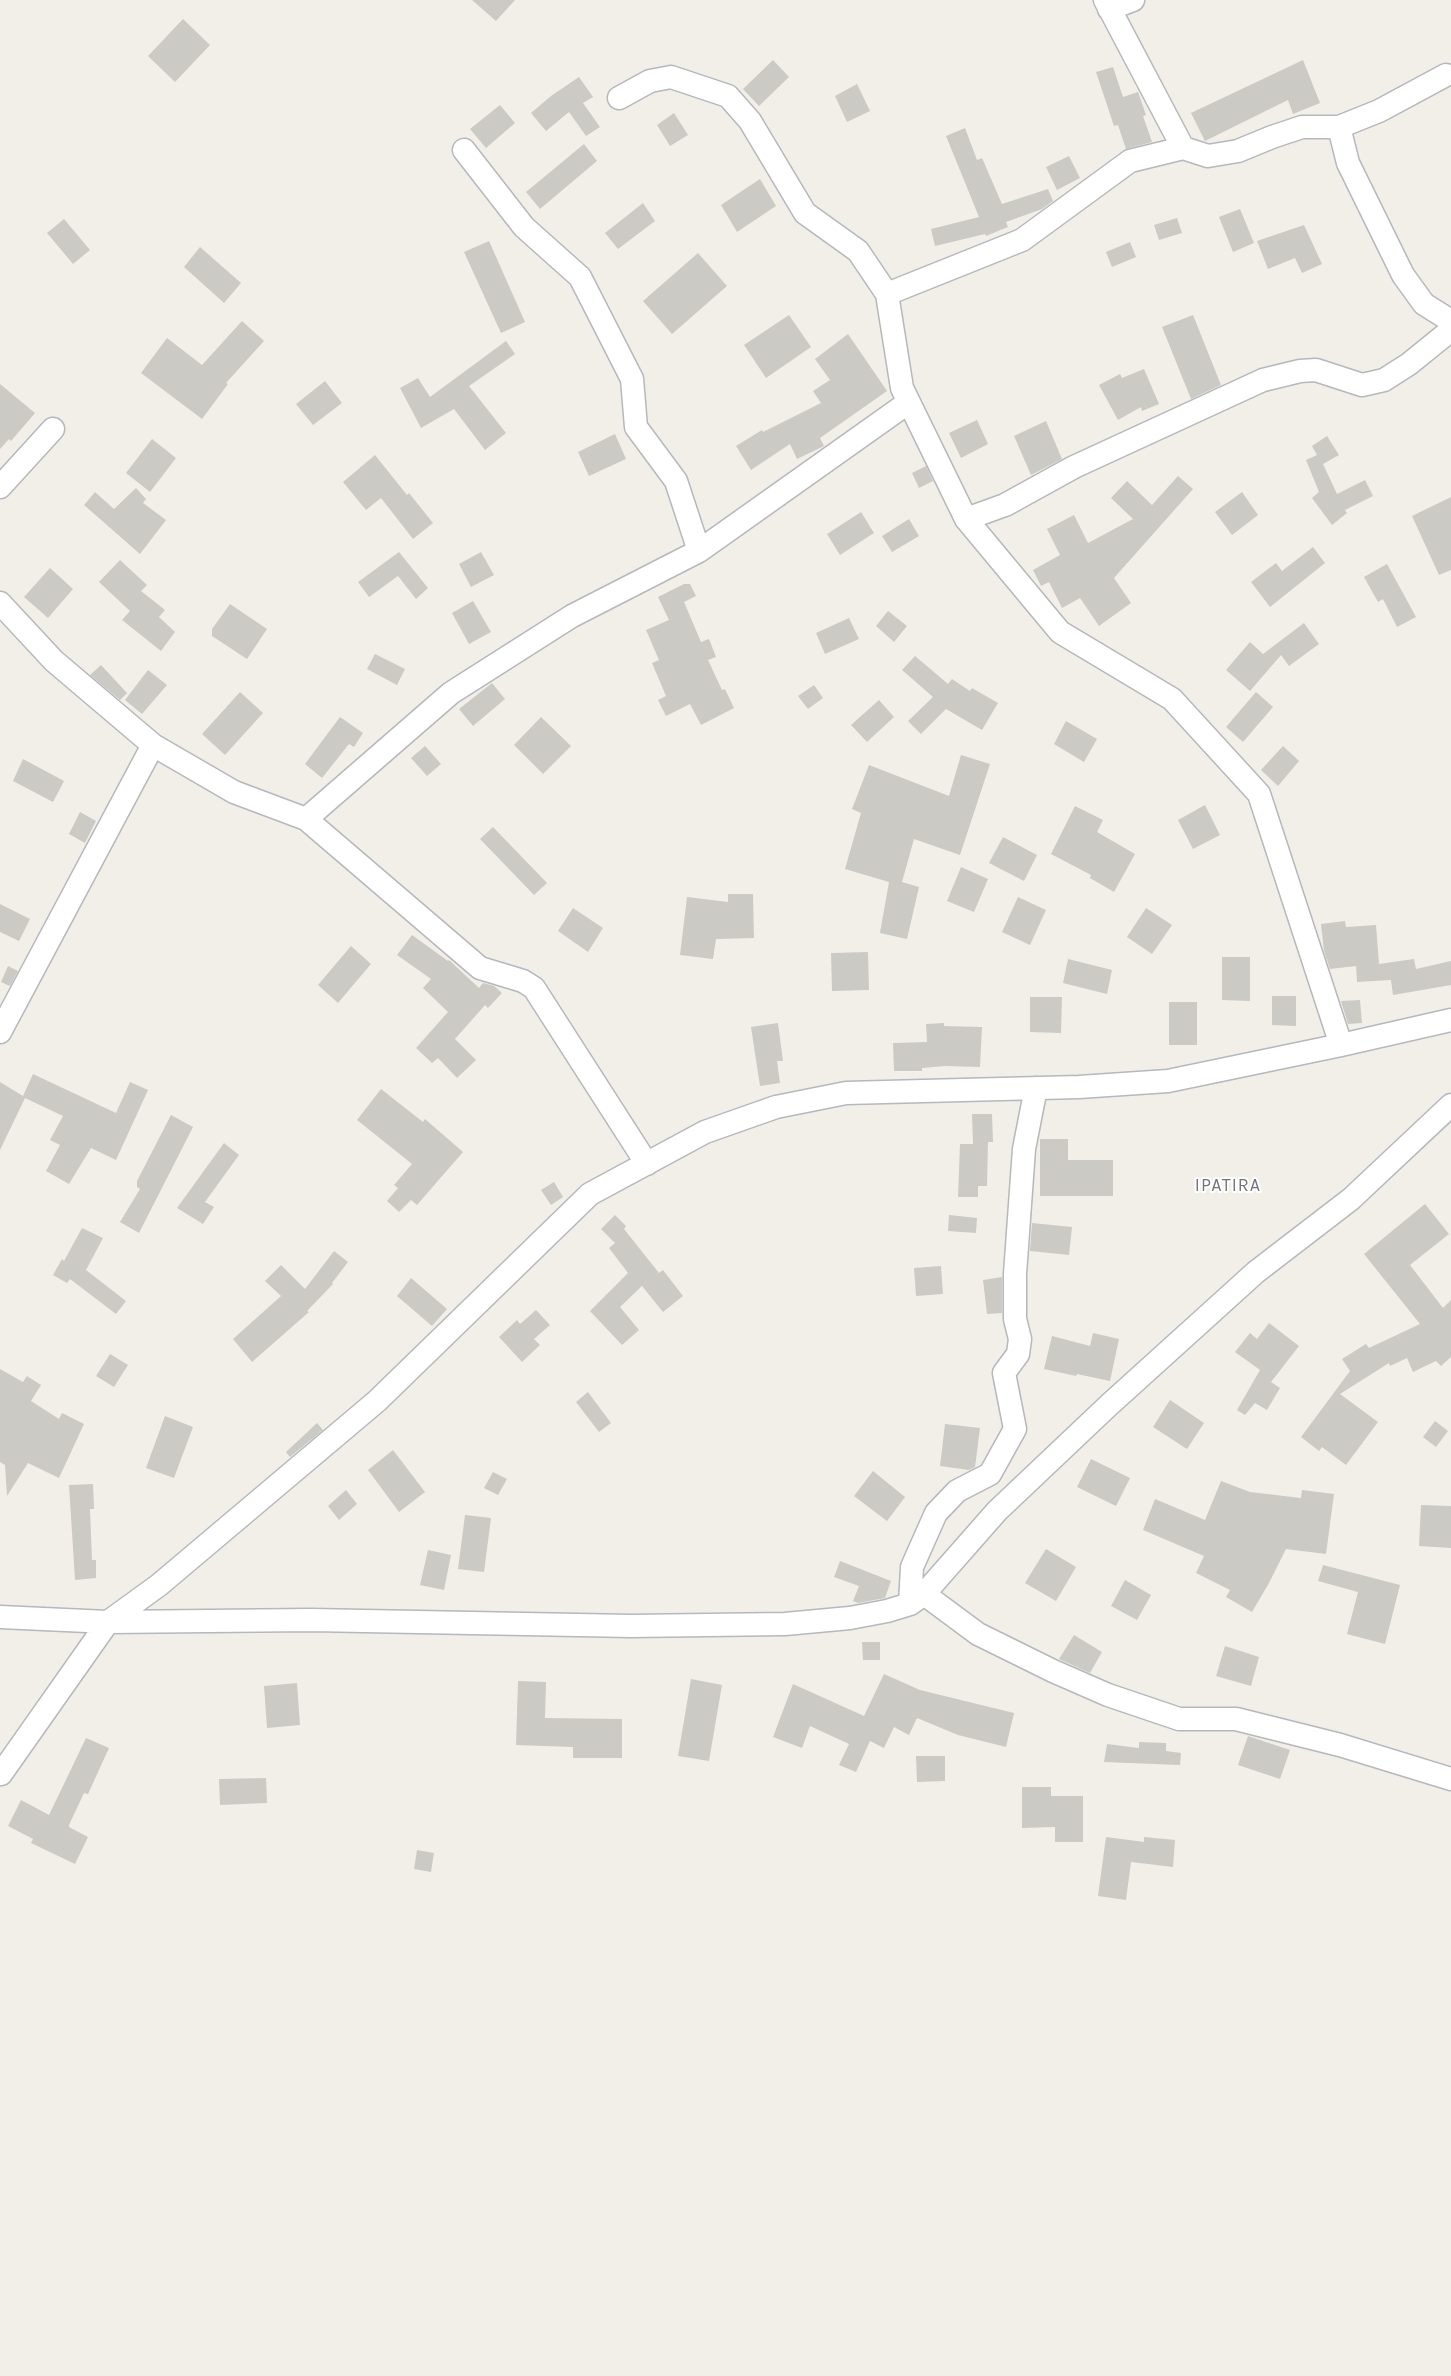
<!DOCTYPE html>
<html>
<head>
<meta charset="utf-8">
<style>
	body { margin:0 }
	canvas { display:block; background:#f1efe8 }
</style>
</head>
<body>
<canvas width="1451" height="2376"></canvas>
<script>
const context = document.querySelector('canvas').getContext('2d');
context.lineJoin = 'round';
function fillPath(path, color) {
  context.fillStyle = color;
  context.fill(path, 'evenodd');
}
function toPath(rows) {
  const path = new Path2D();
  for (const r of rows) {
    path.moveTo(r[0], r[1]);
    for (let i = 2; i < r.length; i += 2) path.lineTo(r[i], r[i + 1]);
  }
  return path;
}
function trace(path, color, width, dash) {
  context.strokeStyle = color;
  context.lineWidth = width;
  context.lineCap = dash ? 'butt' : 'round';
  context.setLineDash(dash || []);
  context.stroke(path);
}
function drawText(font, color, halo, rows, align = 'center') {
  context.font = font + ' Karla,sans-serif';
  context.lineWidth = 4;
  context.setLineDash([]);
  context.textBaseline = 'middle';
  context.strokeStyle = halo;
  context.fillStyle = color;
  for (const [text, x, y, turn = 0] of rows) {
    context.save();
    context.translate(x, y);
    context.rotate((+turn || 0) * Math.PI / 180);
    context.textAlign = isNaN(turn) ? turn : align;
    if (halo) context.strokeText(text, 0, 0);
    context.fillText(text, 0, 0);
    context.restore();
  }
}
fillPath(toPath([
	[472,0,515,0,496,21],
	[183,19,210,45,175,82,148,56],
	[773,60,789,77,759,106,743,89],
	[1303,60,1320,103,1293,114,1288,100,1205,141,1191,113],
	[1113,67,1123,97,1138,92,1146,115,1143,116,1152,142,1126,149,1118,125,1114,126,1096,72],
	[579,77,593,97,583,103,600,127,586,136,569,112,546,131,531,113,551,96],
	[857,84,870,111,847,122,835,96],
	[500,105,515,123,486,148,470,129],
	[674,113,688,135,670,146,657,125],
	[965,128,977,160,982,158,1002,204,1048,189,1053,201,1042,209,1006,222,1008,227,986,236,985,234,935,246,931,229,979,217,946,136],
	[584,144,597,161,540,209,526,192],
	[1069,156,1080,178,1057,190,1046,167],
	[760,179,776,206,737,232,721,205],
	[643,203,655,221,618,249,605,233],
	[1240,209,1254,243,1233,252,1219,217],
	[1177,218,1182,233,1159,240,1154,225],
	[64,219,90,250,73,264,47,233],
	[1304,225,1322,264,1302,273,1295,258,1268,269,1257,241],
	[489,241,525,322,501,333,464,252],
	[1130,242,1136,257,1112,267,1106,252],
	[200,247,241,283,224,303,184,267],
	[698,253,727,286,672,334,643,301],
	[789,315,811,347,766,378,744,345],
	[1193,315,1221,385,1191,399,1162,327],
	[242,321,264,341,226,383,228,384,202,419,141,373,167,338,202,365],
	[848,334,887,391,820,438,824,446,797,459,790,444,751,470,736,446,762,430,763,432,821,403,813,391,830,380,815,359],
	[506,341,515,354,469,386,506,433,485,450,454,409,421,428,400,388,418,378,430,397],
	[1144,369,1159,404,1142,411,1141,407,1118,420,1099,385,1120,374,1122,378],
	[325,381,342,403,313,425,296,404],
	[0,384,35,413,11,441,9,439,0,449],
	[977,420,988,444,961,458,949,433],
	[1046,421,1062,459,1031,475,1014,436],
	[615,434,626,459,589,476,578,452],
	[1327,436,1339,455,1323,464,1337,494,1365,480,1373,496,1345,510,1347,513,1332,525,1312,498,1319,492,1306,460,1317,455,1312,446],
	[152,439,176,458,150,492,126,473],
	[375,455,407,495,409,493,433,523,413,539,381,498,366,510,343,482],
	[926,466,933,481,919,488,912,473],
	[1178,476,1193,489,1114,578,1131,603,1099,626,1080,598,1062,608,1049,582,1041,586,1033,570,1060,555,1047,529,1074,515,1088,543,1133,519,1111,498,1127,481,1152,505],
	[136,488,146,499,143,503,166,520,140,554,84,505,95,492,114,509],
	[1242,492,1258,515,1232,535,1215,512],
	[1451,497,1451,570,1439,575,1412,516],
	[861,512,874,533,840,555,827,534],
	[909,519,919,536,892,552,882,536],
	[1313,547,1325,563,1270,607,1251,582,1276,563,1282,571],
	[399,552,428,588,416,599,398,576,369,597,358,582],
	[481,552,494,575,471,587,459,564],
	[120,560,147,585,141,591,165,610,159,617,175,632,161,651,122,620,130,611,99,582],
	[1387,564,1416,617,1397,627,1383,599,1378,602,1364,577],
	[50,568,73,589,48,618,24,597],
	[684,584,690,584,696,596,684,602,701,642,709,639,716,657,708,660,722,690,725,689,734,708,701,725,690,704,666,716,658,700,666,696,652,663,659,660,646,630,669,620,658,597],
	[473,601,491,632,469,644,452,613],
	[230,604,267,629,247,659,212,636,212,629],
	[888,611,907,626,894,642,876,626],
	[849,618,859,639,825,654,816,633],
	[1304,623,1319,644,1289,666,1281,655,1250,691,1226,670,1250,642,1263,654],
	[375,654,405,669,397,685,367,669],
	[915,656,948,684,952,679,970,691,972,688,998,703,982,730,946,709,921,734,908,721,933,697,902,670],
	[101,665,127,693,120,700,90,675],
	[148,670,167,685,142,714,125,700],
	[492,683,505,699,473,726,459,709],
	[814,685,823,698,808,709,798,696],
	[240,692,263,713,225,755,202,734],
	[1256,692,1273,707,1243,742,1226,727],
	[879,700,894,717,867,742,851,725],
	[340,717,363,733,354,747,349,744,322,778,305,764],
	[541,717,571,746,543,774,514,745],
	[1066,721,1097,739,1084,762,1054,744],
	[425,746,441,764,427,776,411,758],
	[1283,746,1299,761,1278,786,1261,770],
	[961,755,990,764,960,855,914,839,902,882,919,887,907,939,880,933,889,882,845,869,861,813,852,809,869,765,949,796],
	[23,759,64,781,53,802,13,781],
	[1205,805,1220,835,1193,849,1178,820],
	[1075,806,1103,820,1097,832,1135,854,1114,892,1090,878,1091,875,1051,854],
	[80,812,96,821,85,843,69,834],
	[493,827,547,883,534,895,480,839],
	[1003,837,1037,855,1024,881,989,863],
	[961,867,988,879,974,912,947,901],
	[728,894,753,894,754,938,716,939,713,959,680,955,687,897,728,902],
	[1018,897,1046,910,1030,945,1002,932],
	[0,904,30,919,19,941,0,932],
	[573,908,603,928,588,952,558,931],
	[1146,908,1172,925,1152,954,1127,937],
	[1345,921,1346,927,1376,925,1379,964,1414,959,1416,969,1451,961,1451,985,1393,995,1391,980,1357,982,1356,966,1330,969,1324,951,1321,924],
	[412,935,448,961,449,960,479,988,483,983,494,986,502,993,488,1008,485,1005,455,1039,476,1060,457,1078,438,1058,432,1063,416,1048,448,1012,423,988,431,979,397,955],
	[351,946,371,964,338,1003,318,985],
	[868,952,869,990,832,991,831,953],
	[1222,957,1250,957,1250,1001,1222,1000],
	[1068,959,1112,970,1107,994,1063,983],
	[8,966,18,971,10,986,1,982],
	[1272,996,1296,996,1296,1026,1272,1025],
	[1030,997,1062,997,1061,1033,1030,1032],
	[1360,1000,1362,1023,1348,1024,1341,1001],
	[1169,1002,1197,1002,1197,1045,1169,1045],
	[778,1023,783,1061,777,1061,780,1083,760,1086,751,1027],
	[944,1023,944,1026,982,1027,980,1067,945,1066,922,1068,922,1071,894,1071,893,1043,927,1042,926,1024],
	[33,1074,116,1113,130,1082,148,1090,116,1160,91,1148,69,1184,46,1171,60,1145,50,1140,63,1116,25,1098,0,1150,0,1082,23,1096],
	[381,1089,423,1122,425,1119,463,1152,417,1205,411,1200,399,1212,387,1201,398,1188,394,1185,412,1164,357,1120],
	[972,1114,992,1114,993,1142,988,1142,987,1186,978,1186,978,1197,958,1197,960,1144,973,1144],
	[171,1115,193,1127,139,1233,120,1222,140,1189,137,1187,137,1181],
	[1040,1139,1068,1139,1068,1160,1113,1160,1113,1196,1040,1196],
	[224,1143,239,1155,205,1202,214,1207,203,1224,177,1208],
	[554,1182,563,1197,551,1205,541,1190],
	[1425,1204,1449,1234,1410,1265,1443,1308,1451,1300,1451,1357,1441,1366,1436,1361,1413,1372,1407,1358,1390,1366,1389,1363,1340,1394,1378,1422,1346,1465,1322,1447,1319,1451,1301,1437,1350,1371,1342,1359,1366,1344,1369,1348,1420,1324,1364,1254],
	[615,1215,626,1226,624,1229,659,1273,663,1270,683,1296,663,1312,642,1286,620,1307,639,1330,622,1345,590,1311,628,1273,609,1248,615,1243,601,1229],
	[949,1215,977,1218,976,1233,948,1231],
	[1032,1223,1072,1227,1069,1255,1030,1251],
	[82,1228,103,1238,86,1270,126,1301,116,1314,70,1279,67,1283,53,1275,62,1259,64,1261],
	[334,1251,348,1262,332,1283,333,1284,307,1311,309,1312,252,1362,233,1339,281,1296,265,1281,281,1265,305,1289],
	[941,1266,943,1294,916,1296,914,1268],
	[1002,1277,1002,1313,987,1314,983,1280],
	[411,1278,447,1309,432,1326,397,1296],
	[536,1310,550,1325,534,1339,540,1345,522,1362,499,1337,517,1320,520,1324],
	[1269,1323,1299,1346,1271,1382,1280,1388,1267,1410,1255,1403,1245,1415,1237,1410,1260,1370,1235,1352,1250,1333,1257,1339],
	[1093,1333,1119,1339,1110,1381,1077,1374,1076,1376,1044,1369,1052,1336,1090,1346],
	[110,1354,128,1365,114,1387,96,1376],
	[0,1369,23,1382,27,1376,41,1385,31,1401,59,1419,62,1413,84,1424,59,1478,28,1463,7,1496,5,1465,0,1462],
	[588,1392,611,1423,599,1432,576,1402],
	[1170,1400,1204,1423,1187,1449,1153,1427],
	[165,1416,193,1427,174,1478,146,1468],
	[1435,1421,1448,1431,1436,1447,1423,1437],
	[317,1423,323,1430,290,1457,286,1452],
	[945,1424,980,1428,975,1467,969,1470,940,1466],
	[393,1450,425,1492,399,1512,368,1470],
	[1091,1459,1130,1478,1116,1506,1077,1487],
	[873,1471,905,1497,887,1521,854,1496],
	[493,1472,507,1479,498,1495,484,1488],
	[1221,1481,1250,1492,1301,1498,1302,1490,1334,1494,1326,1554,1286,1549,1269,1583,1252,1612,1226,1597,1230,1590,1196,1573,1204,1556,1143,1530,1155,1499,1205,1520],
	[93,1484,94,1509,90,1509,92,1560,96,1560,96,1578,75,1580,69,1485],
	[346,1490,357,1504,339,1520,328,1506],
	[1421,1505,1451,1506,1451,1548,1419,1546],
	[465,1515,491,1518,484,1572,458,1569],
	[1046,1549,1076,1567,1056,1601,1025,1583],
	[428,1550,451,1555,444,1590,420,1585],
	[840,1561,891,1581,885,1598,858,1603,853,1601,859,1586,834,1577],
	[1323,1565,1400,1585,1385,1644,1347,1634,1358,1592,1318,1581],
	[1125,1580,1151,1595,1137,1620,1111,1606],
	[1074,1635,1102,1652,1090,1673,1059,1659],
	[862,1642,880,1642,880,1660,863,1660],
	[1225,1646,1259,1657,1251,1686,1216,1676],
	[884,1674,920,1690,1014,1713,1006,1747,958,1735,917,1718,909,1735,894,1727,884,1748,870,1741,856,1772,839,1765,849,1744,810,1726,802,1748,773,1737,793,1684,864,1716],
	[691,1679,722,1685,709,1761,678,1756],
	[518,1681,546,1682,545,1718,622,1719,622,1758,573,1758,573,1747,516,1745],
	[297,1683,300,1725,267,1728,264,1686],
	[1248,1736,1290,1750,1280,1779,1238,1765],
	[86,1738,109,1748,88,1794,84,1793,69,1825,69,1827,88,1837,75,1864,31,1843,33,1839,8,1826,21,1800,49,1815],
	[1139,1742,1166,1743,1166,1751,1181,1753,1180,1765,1104,1762,1107,1744,1139,1748],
	[916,1756,945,1756,945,1781,917,1782],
	[266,1778,267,1803,220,1805,219,1779],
	[1022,1787,1051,1787,1051,1796,1083,1796,1083,1842,1055,1842,1055,1827,1022,1828],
	[1106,1837,1144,1842,1144,1837,1175,1840,1173,1867,1131,1862,1126,1900,1098,1896],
	[417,1850,434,1853,431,1872,414,1869]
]), '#cccac5');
const minor = toPath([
	[1105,0,1183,148],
	[1109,9,1133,0],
	[619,98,650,81,671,77,728,96,750,121,805,213,858,251,887,294,902,388,966,519,1060,632,1172,699,1259,794,1341,1045],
	[1339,127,1348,163,1403,275,1424,304,1451,321],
	[464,150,524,227,580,277,632,379,636,427,676,481,699,551],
	[887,294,1022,240,1130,161,1183,148,1208,156,1238,151,1272,137,1302,127,1339,127,1379,111,1446,75],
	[0,487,53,429],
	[966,519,1005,505,1074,467,1263,380,1300,371,1316,370,1362,385,1384,380,1409,364,1451,330],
	[0,603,54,661,153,745,234,792,306,819,480,968,523,981,534,988,647,1164],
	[306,819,451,693,572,616,699,551,909,402],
	[0,1032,153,745],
	[924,1594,978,1634,1053,1671,1108,1695,1179,1719,1236,1719,1340,1745,1451,1779],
	[910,1604,912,1567,936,1513,957,1491,990,1474,1015,1429,1004,1373,1018,1354,1020,1339,1015,1319,1015,1274,1024,1149,1036,1088],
	[0,1617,108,1622,311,1620,631,1626,785,1624,850,1618,887,1611,910,1604,924,1594,997,1511,1109,1405,1256,1272,1351,1199,1451,1105],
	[1,1774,108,1622,159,1585,377,1401,590,1194,705,1132,776,1107,846,1093,1079,1087,1168,1081,1341,1045,1451,1020]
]);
trace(minor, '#b5b8bc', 25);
trace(minor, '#fff', 22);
context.letterSpacing = '1px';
drawText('18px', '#70757a', '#fff', [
	["IPATIRA",1228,1186]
]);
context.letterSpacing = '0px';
</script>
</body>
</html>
